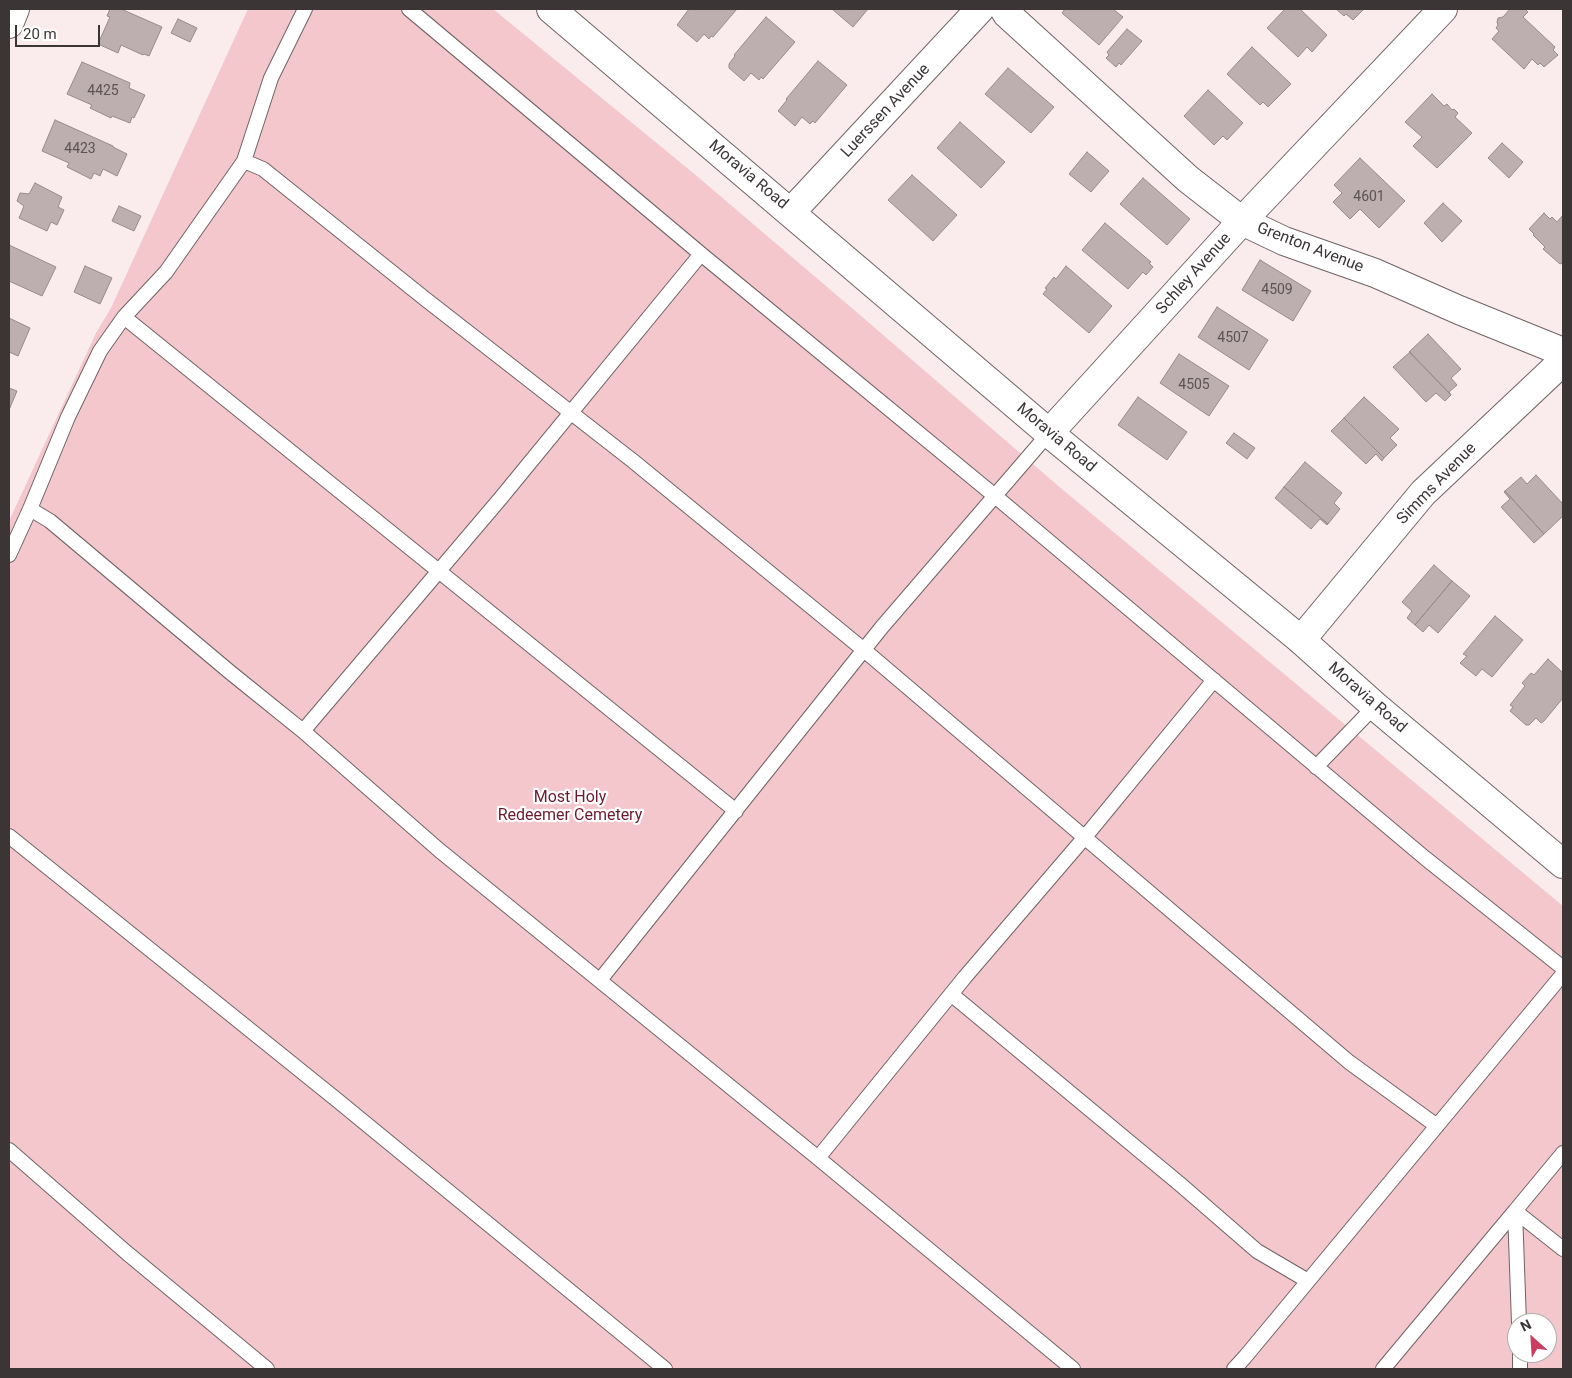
<!DOCTYPE html>
<html>
<head>
<meta charset="utf-8">
<style>
	body { margin:0 }
	#map { position:relative; width:1572px; height:1378px; overflow:hidden; background:#faebec; font-family:Roboto,sans-serif }
	canvas { display:block }
	.frame { position:absolute; inset:0; border:10px solid #3b3535; pointer-events:none }
	.north { position:absolute; left:1507px; top:1313px; width:50px; height:50px; box-sizing:border-box; background:#fff; border:1px solid #b1aeae; border-radius:50%; rotate:334deg; font-size:14px; font-weight:700; line-height:20px; text-align:center; color:#3b3535 }
	.north::after { content:''; display:block; margin:auto; width:18px; height:22px; background:#cb3c61; clip-path:polygon(50% 0,100% 100%,50% 72%,0 100%) }
	.scale { position:absolute; left:15px; top:25px; width:85px; height:22px; box-sizing:border-box; border:2px solid #3b3535; border-top:0; padding-left:6px; font-size:15px; line-height:18px; white-space:nowrap; color:#3b3535; -webkit-text-stroke:4px #fff; paint-order:stroke }
</style>
</head>
<body>
<div id="map">
<canvas width="1572" height="1378"></canvas>
<div class="frame"></div>
<div class="north">N</div>
<div class="scale">20 m</div>
</div>
<script>
const context = document.querySelector('canvas').getContext('2d');
context.lineJoin = 'round';
function fillPath(path, color) {
  context.fillStyle = color;
  context.fill(path, 'evenodd');
}
function toPath(rows) {
  const path = new Path2D();
  for (const r of rows) {
    path.moveTo(r[0], r[1]);
    for (let i = 2; i < r.length; i += 2) path.lineTo(r[i], r[i + 1]);
  }
  return path;
}
function trace(path, color, width, dash) {
  context.strokeStyle = color;
  context.lineWidth = width;
  context.lineCap = dash ? 'butt' : 'round';
  context.setLineDash(dash || []);
  context.stroke(path);
}
function drawText(font, color, halo, rows, align = 'center') {
  context.font = font + ' Roboto,sans-serif';
  context.lineWidth = 4.5;
  context.setLineDash([]);
  context.textBaseline = 'middle';
  context.strokeStyle = halo;
  context.fillStyle = color;
  for (const [text, x, y, turn = 0] of rows) {
    context.save();
    context.translate(x, y);
    context.rotate((+turn || 0) * Math.PI / 180);
    context.textAlign = isNaN(turn) ? turn : align;
    if (halo) context.strokeText(text, 0, 0);
    context.fillText(text, 0, 0);
    context.restore();
  }
}
fillPath(toPath([
	[248,9,493,9,692,172,853,309,1063,490,1563,906,1563,1369,9,1369,9,521,96,333,111,308],
	[1517,1323,1547,1323,1547,1353,1517,1353]
]), '#f3c7cc');
const building = toPath([
	[110,9,121,9,162,27,149,56,144,54,143,55,121,45,118,53,98,44,110,17,107,16,110,9],
	[689,9,737,9,713,37,711,36,709,39,704,34,697,42,677,25,689,9],
	[832,9,868,9,853,27,832,9],
	[1065,9,1113,9,1123,17,1099,45,1062,13,1065,9],
	[1285,9,1300,9,1327,35,1312,52,1307,47,1298,57,1267,28,1285,9],
	[1336,9,1364,9,1353,20,1346,14,1344,16,1336,9],
	[1510,9,1525,9,1528,12,1523,17,1555,47,1553,50,1558,55,1544,67,1540,63,1538,65,1532,59,1524,69,1492,39,1499,31,1496,28,1498,25,1497,22,1498,18,1503,17,1510,9],
	[766,17,795,42,763,79,761,77,759,80,751,73,744,81,729,68,729,64,735,56,734,55,766,17],
	[178,19,197,28,190,42,171,33,178,19],
	[1127,29,1142,41,1121,65,1119,63,1116,67,1106,58,1109,55,1107,52,1127,29],
	[1252,47,1291,84,1268,107,1263,102,1260,105,1227,74,1252,47],
	[818,61,847,85,815,123,813,121,810,124,802,117,795,126,778,111,787,100,786,99,818,61],
	[82,62,130,83,129,88,145,95,134,118,132,117,130,123,112,116,111,118,90,108,92,105,67,94,82,62],
	[1008,68,1054,107,1031,133,985,94,1008,68],
	[1208,90,1243,123,1227,140,1223,136,1214,145,1184,116,1208,90],
	[1432,94,1444,106,1447,104,1452,110,1454,109,1458,113,1455,117,1472,133,1437,168,1413,146,1422,137,1405,122,1432,94],
	[55,120,113,146,113,147,127,154,117,176,103,169,100,176,94,173,91,179,67,167,69,163,42,151,55,120],
	[960,122,1005,162,981,188,937,148,960,122],
	[1502,143,1523,162,1509,178,1488,158,1502,143],
	[1087,152,1109,171,1091,192,1069,174,1087,152],
	[1360,158,1405,201,1379,228,1360,209,1350,219,1333,202,1342,193,1334,185,1360,158],
	[912,175,957,215,933,241,888,200,912,175],
	[1143,178,1190,219,1167,245,1120,204,1143,178],
	[35,183,62,197,58,207,64,210,57,225,51,222,47,231,19,218,24,206,17,201,20,193,29,194,35,183],
	[1443,203,1462,221,1442,242,1424,223,1443,203],
	[119,206,141,216,134,231,112,221,119,206],
	[1544,213,1550,219,1552,217,1557,222,1563,215,1563,264,1562,263,1560,264,1543,249,1545,247,1533,235,1534,234,1529,229,1544,213],
	[1105,223,1151,262,1149,263,1153,267,1146,275,1143,272,1128,289,1082,250,1105,223],
	[9,245,56,267,42,296,9,281,9,245],
	[1260,260,1311,291,1293,321,1242,290,1260,260],
	[85,266,112,278,100,304,74,292,85,266],
	[1066,266,1112,306,1089,333,1043,294,1047,289,1045,288,1054,277,1056,279,1066,266],
	[1217,307,1268,340,1249,370,1198,337,1217,307],
	[9,318,30,328,18,356,9,352,9,318],
	[1428,334,1461,369,1451,378,1457,385,1449,392,1451,395,1409,352,1428,334],
	[1410,352,1451,395,1445,401,1436,393,1426,402,1393,367,1410,352],
	[1179,354,1229,386,1209,416,1160,383,1179,354],
	[9,388,17,391,9,410,9,388],
	[1138,397,1187,432,1167,460,1118,425,1138,397],
	[1364,397,1399,429,1390,438,1397,445,1384,458,1344,418,1364,397],
	[1344,418,1384,458,1382,461,1376,454,1366,464,1331,431,1344,418],
	[1234,433,1255,448,1247,459,1226,443,1234,433],
	[1305,462,1342,493,1334,503,1340,509,1328,524,1284,487,1305,462],
	[1536,475,1563,504,1563,516,1544,534,1505,491,1521,477,1527,484,1536,475],
	[1284,487,1328,524,1327,525,1320,519,1311,529,1275,498,1284,487],
	[1505,491,1544,534,1534,543,1501,507,1510,499,1504,492,1505,491],
	[1434,565,1452,581,1415,625,1407,618,1412,611,1402,602,1434,565],
	[1452,581,1470,596,1438,633,1429,625,1423,632,1415,625,1452,581],
	[1495,616,1523,640,1492,677,1482,669,1476,676,1460,663,1467,656,1463,654,1495,616],
	[1548,659,1563,673,1563,698,1544,721,1541,723,1536,718,1529,725,1526,725,1510,711,1513,707,1510,705,1525,686,1522,683,1531,673,1534,675,1548,659]
]);
fillPath(building, '#bdaeb0');
trace(building, '#988a8c', 1);
const lane = toPath([
	[409,9,701,254,995,496,1425,858,1563,968],
	[244,161,263,169,424,298,633,461,864,650,1349,1062,1437,1126],
	[124,317,736,811],
	[30,509,50,521,231,673,303,731,439,850,818,1158,1073,1369],
	[9,555,30,509,68,417,100,351,124,317,166,272,244,161,271,78,305,9],
	[303,731,500,499,701,254],
	[1316,767,1375,706],
	[9,836,337,1100,665,1369],
	[600,980,882,627,1049,433],
	[951,994,1181,1185,1257,1251,1308,1281],
	[9,1150,127,1253,267,1369],
	[818,1158,965,977,1085,837,1214,680],
	[1519,1323,1515,1211,1563,1153],
	[1520,1353,1520,1368],
	[1234,1369,1245,1357,1563,974],
	[1383,1369,1515,1211,1563,1249]
]);
const street = toPath([
	[1004,9,1007,14,1188,179,1242,221,1284,241,1375,273,1459,310,1563,352],
	[9,24,15,9],
	[791,212,980,9],
	[1049,433,1242,221,1443,9],
	[1301,640,1423,493,1563,361]
]);
const primary = toPath([
	[551,9,1049,433,1301,640,1375,706,1563,864]
]);
trace(lane, '#706365', 16);
trace(street, '#706365', 30);
trace(primary, '#706365', 30);
trace(lane, '#fff', 14);
trace(street, '#fff', 28);
trace(primary, '#fff', 28);
drawText('14px', '#5c5354', null, [
	["4425",103,91],
	["4423",80,149],
	["4601",1369,197],
	["4509",1277,290],
	["4507",1233,338],
	["4505",1194,385]
]);
drawText('16px', '#3b3535', '#fff', [
	["Luerssen Avenue",886,111,-47],
	["Moravia Road",748,175,40],
	["Grenton Avenue",1310,248,21],
	["Schley Avenue",1194,274,-48],
	["Moravia Road",1056,438,40],
	["Simms Avenue",1437,484,-46],
	["Moravia Road",1367,698,41]
]);
drawText('16px', '#6a192e', '#fff', [
	["Most Holy",570,798],
	["Redeemer Cemetery",570,816]
]);
</script>
</body>
</html>
